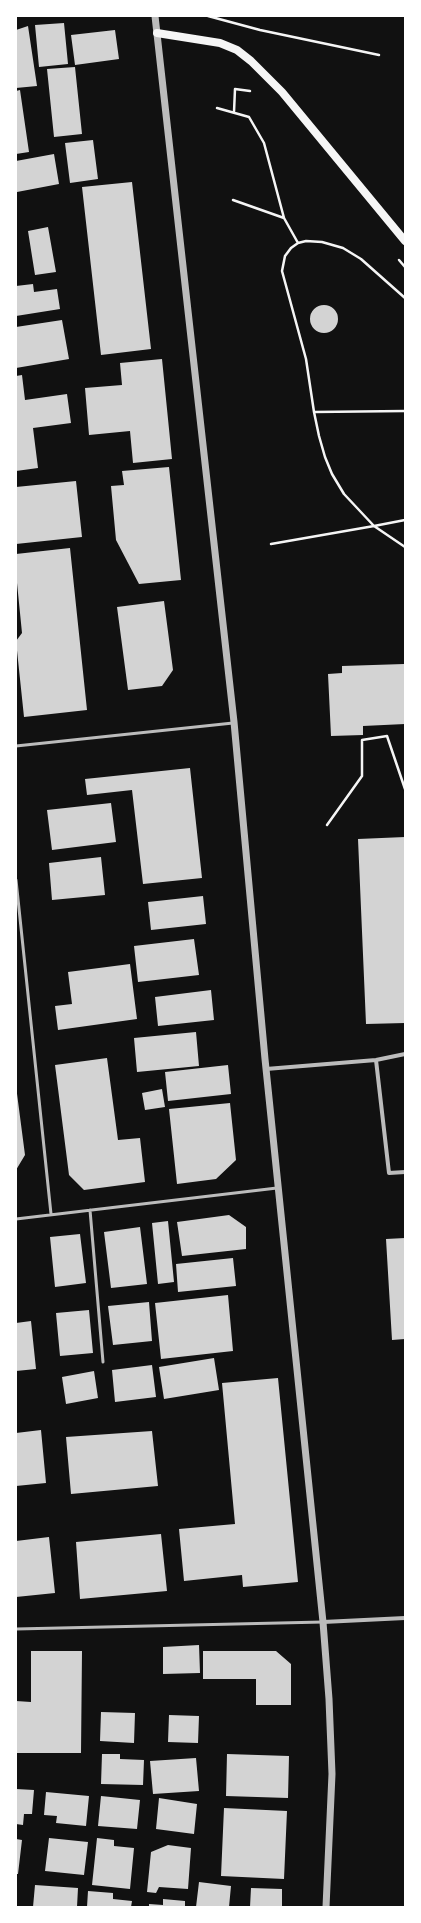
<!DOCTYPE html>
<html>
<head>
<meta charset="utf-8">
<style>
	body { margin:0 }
	#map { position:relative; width:421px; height:1923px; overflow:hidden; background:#111; font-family:Manrope,sans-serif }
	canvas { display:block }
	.frame { position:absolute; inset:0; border:17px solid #fff; pointer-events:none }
</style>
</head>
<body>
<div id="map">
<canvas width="421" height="1923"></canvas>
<div class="frame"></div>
</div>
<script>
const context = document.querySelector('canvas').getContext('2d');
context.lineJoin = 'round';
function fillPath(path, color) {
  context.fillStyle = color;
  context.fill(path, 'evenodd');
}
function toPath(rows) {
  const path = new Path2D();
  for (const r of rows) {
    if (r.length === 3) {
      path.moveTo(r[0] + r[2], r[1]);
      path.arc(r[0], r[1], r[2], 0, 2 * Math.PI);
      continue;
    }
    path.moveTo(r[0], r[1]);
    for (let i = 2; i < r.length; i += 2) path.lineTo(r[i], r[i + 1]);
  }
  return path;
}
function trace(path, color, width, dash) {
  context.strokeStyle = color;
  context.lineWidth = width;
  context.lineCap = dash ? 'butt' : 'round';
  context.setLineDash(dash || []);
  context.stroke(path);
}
fillPath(toPath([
	[64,23,68,64,39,67,35,25],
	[28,26,37,86,16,88,16,30],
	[115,30,119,59,75,65,71,35],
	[75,67,82,134,54,137,47,69],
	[20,90,29,152,16,154,16,91],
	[93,140,98,179,70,183,65,143],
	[54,154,59,184,17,192,16,161],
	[132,182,151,349,101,355,82,187],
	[48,227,56,272,35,275,28,231],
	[33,284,34,292,57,289,60,309,16,316,16,286],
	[324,319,14],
	[62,320,69,359,16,368,16,327],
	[162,359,172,459,133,463,130,431,89,435,85,388,122,385,120,363],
	[22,375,25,400,67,394,71,423,33,428,38,468,16,471,16,376],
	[169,467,181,580,139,584,116,540,111,486,124,485,122,471],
	[76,481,82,537,16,544,16,487],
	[70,548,87,710,24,717,16,641,22,633,16,573,16,554],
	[164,601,173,670,162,686,128,690,117,607],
	[404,664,405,724,363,726,363,735,331,736,328,674,342,673,342,666],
	[190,768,202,878,143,884,132,790,87,795,85,779],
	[111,803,116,842,52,850,47,810],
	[405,837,405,1023,366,1024,358,839],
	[101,857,105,895,52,900,49,863],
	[203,896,206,924,151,930,148,902],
	[194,939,199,975,138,982,134,946],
	[130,964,137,1019,58,1030,55,1006,72,1004,68,972],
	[211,990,214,1020,158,1026,155,997],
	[196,1032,199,1066,137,1072,134,1038],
	[107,1058,118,1140,140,1138,145,1182,84,1190,69,1175,55,1065],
	[228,1065,231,1094,168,1101,165,1072],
	[16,1086,25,1155,16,1170],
	[162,1089,165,1107,145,1110,142,1093],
	[230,1103,236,1160,216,1179,177,1184,169,1109],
	[229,1215,246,1227,246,1249,182,1256,177,1222],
	[168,1221,174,1282,158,1284,152,1223],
	[140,1227,147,1284,111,1288,104,1232],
	[80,1234,86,1283,55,1287,50,1237],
	[405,1238,405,1339,392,1340,386,1239],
	[233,1258,236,1286,178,1292,176,1264],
	[228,1295,233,1351,161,1359,155,1303],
	[149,1302,152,1341,113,1345,108,1306],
	[89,1310,93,1353,60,1356,56,1313],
	[31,1321,36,1369,16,1371,16,1323],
	[214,1358,219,1390,164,1399,159,1367],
	[152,1365,156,1397,115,1402,112,1370],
	[94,1371,98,1398,66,1404,62,1377],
	[278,1378,298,1582,243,1587,242,1575,184,1581,179,1529,235,1524,222,1383],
	[41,1430,46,1483,16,1486,16,1433],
	[152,1431,158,1486,71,1494,66,1437],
	[161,1534,167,1591,80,1599,76,1542],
	[49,1537,55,1593,16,1597,16,1541],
	[199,1645,200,1673,163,1674,163,1647],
	[31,1651,82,1651,81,1753,16,1753,16,1701,31,1702],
	[203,1651,276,1651,291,1664,291,1705,256,1705,256,1679,203,1679],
	[101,1712,135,1713,134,1743,100,1741],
	[169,1715,199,1716,198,1743,168,1742],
	[102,1754,120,1754,120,1759,144,1760,143,1785,101,1784],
	[227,1754,289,1756,288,1798,226,1796],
	[196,1758,199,1791,153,1794,150,1761],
	[16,1789,34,1790,32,1814,24,1814,23,1825,16,1824],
	[46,1792,89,1796,86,1826,56,1823,57,1816,44,1815],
	[101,1796,140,1800,137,1829,98,1826],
	[159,1798,197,1804,194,1834,156,1829],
	[224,1808,287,1811,284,1879,221,1876],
	[49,1838,88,1842,84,1875,45,1871],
	[97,1838,114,1840,114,1846,134,1848,130,1889,92,1885],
	[16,1839,22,1840,18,1874,16,1874],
	[168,1845,191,1848,188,1889,159,1887,156,1893,147,1892,151,1852],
	[199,1882,231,1886,229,1907,196,1907],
	[35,1885,78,1888,77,1907,33,1907],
	[251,1888,282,1889,282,1907,250,1907],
	[88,1891,113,1893,113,1899,132,1901,131,1907,87,1907],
	[163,1899,185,1901,185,1907,149,1907,149,1904,163,1905]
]), '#d3d3d3');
trace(toPath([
	[208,16,260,30,379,55],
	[217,108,249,117,264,143,284,218],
	[234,112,235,89,250,91],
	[233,200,284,218,298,243],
	[399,260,405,267],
	[405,298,361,259,343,248,322,242,306,241,298,243,291,248,285,256,282,271,306,359,314,412,319,436,325,457,332,474,344,494,374,526,405,520],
	[314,412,405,411],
	[271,544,374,526,405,547],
	[327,825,362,776,362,740,387,736,405,789]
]), '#f5f5f5', 2.5);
trace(toPath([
	[16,746,233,723],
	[16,880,51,1214],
	[90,1210,103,1362],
	[16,1219,277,1188],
	[16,1629,323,1622]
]), '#bcbcbc', 3);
trace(toPath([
	[376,1060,389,1173,405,1172],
	[266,1069,376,1060,405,1054],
	[323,1622,405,1618]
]), '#bcbcbc', 4);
trace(toPath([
	[155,16,234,722,265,1059,323,1622,329,1699,332,1774,326,1907]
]), '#bcbcbc', 7);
trace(toPath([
	[157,33,220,43,237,50,251,61,282,92,405,241]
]), '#f5f5f5', 8);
</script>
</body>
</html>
